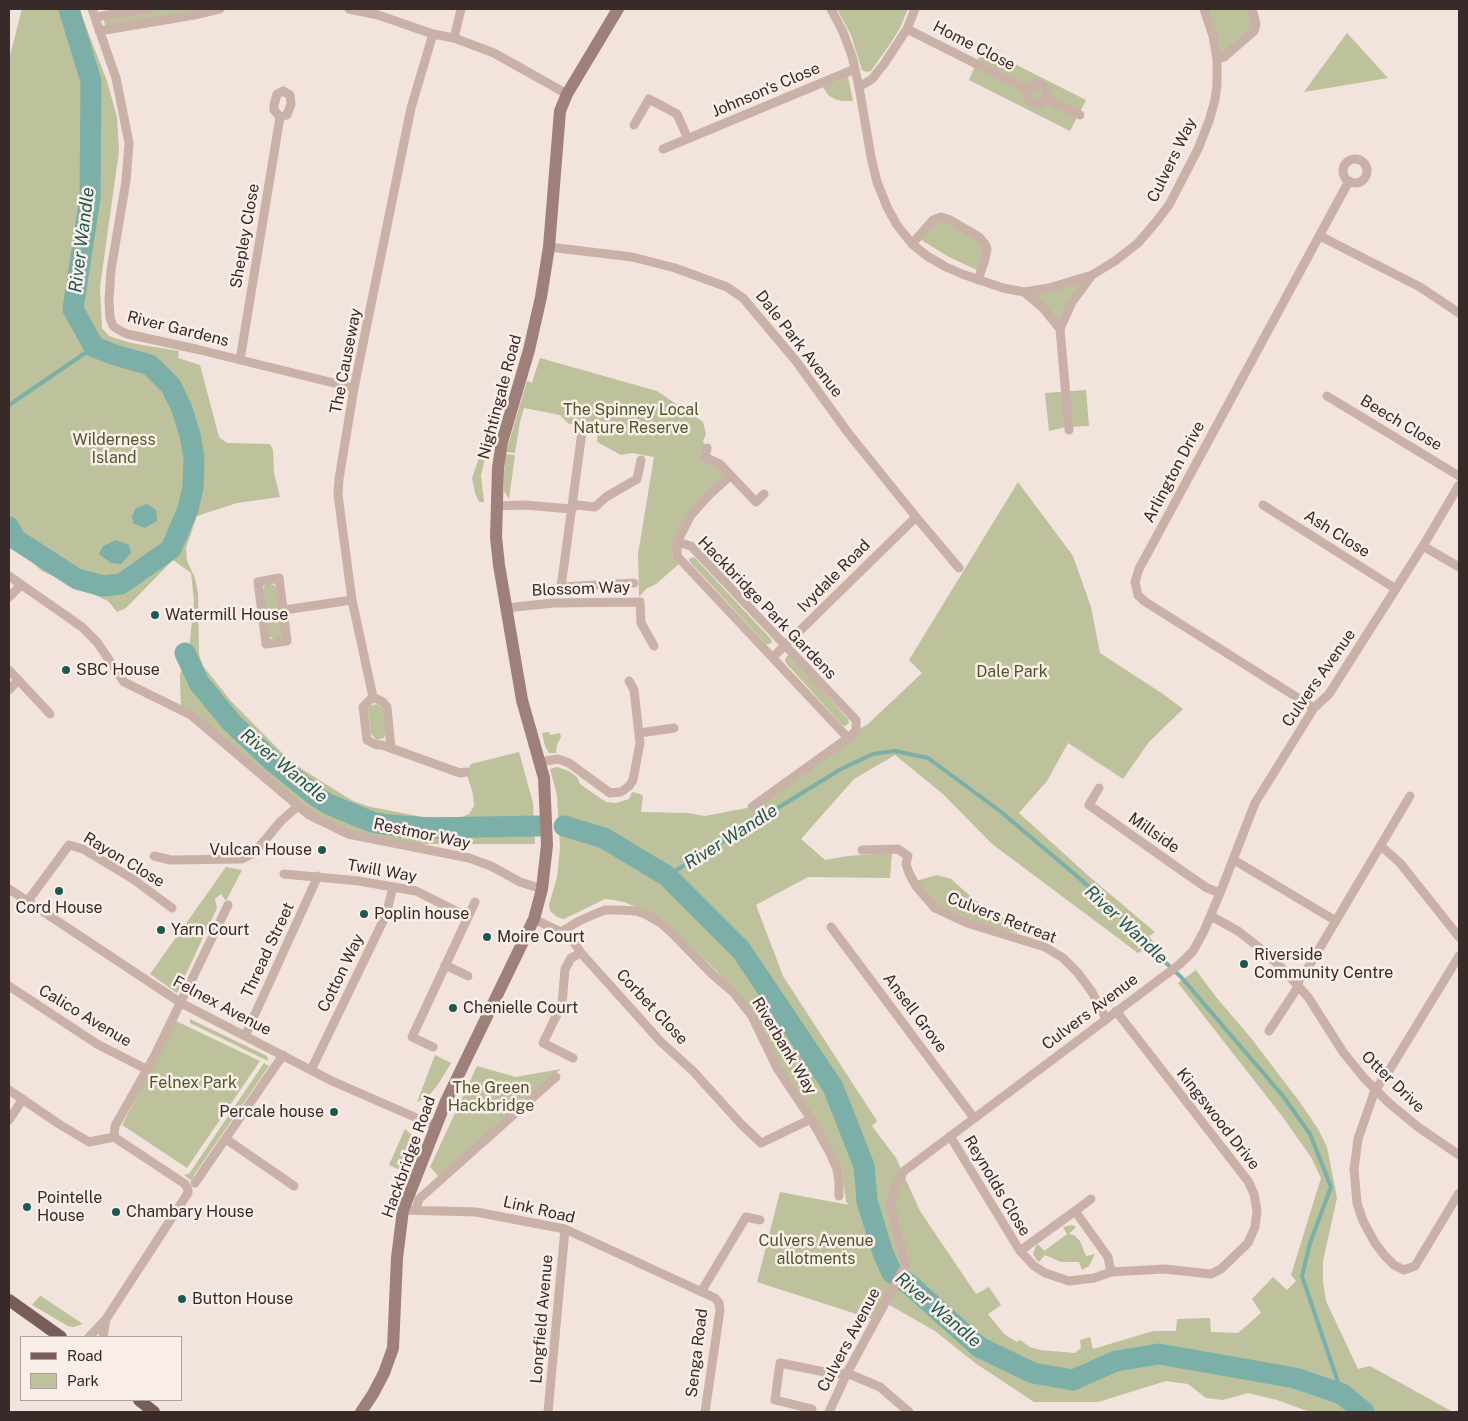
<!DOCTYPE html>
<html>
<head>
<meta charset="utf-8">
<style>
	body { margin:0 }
	#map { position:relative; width:1468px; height:1421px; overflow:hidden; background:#f2e3dc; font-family:"Public Sans",sans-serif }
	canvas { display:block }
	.frame { position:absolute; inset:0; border:10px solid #372a28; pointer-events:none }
	.legend { position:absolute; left:20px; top:1336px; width:162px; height:65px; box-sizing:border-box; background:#faeee9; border:1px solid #aca09c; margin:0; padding:6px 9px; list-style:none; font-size:15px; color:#372a28 }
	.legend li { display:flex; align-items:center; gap:10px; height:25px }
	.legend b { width:25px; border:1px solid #aca09c }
</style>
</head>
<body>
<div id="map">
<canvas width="1468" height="1421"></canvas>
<div class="frame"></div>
<ul class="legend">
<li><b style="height:6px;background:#795d59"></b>Road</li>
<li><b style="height:14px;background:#bdc19c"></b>Park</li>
</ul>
</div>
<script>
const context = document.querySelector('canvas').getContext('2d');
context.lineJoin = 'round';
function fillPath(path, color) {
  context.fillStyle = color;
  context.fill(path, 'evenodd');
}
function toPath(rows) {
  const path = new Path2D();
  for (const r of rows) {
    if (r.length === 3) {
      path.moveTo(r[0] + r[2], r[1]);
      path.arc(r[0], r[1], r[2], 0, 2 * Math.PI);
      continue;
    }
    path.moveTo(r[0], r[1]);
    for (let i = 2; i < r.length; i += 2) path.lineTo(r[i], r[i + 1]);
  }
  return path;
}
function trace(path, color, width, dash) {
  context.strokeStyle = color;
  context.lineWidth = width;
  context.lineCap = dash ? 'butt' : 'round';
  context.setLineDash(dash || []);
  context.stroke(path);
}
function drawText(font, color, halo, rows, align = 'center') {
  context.font = font + ' "Public Sans",sans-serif';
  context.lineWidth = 5;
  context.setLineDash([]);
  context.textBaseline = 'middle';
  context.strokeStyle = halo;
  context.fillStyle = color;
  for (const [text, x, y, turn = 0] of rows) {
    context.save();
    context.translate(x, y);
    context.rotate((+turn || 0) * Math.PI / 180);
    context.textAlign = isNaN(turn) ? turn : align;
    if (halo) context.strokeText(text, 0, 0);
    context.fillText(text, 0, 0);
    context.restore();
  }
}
fillPath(toPath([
	[22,9,79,9,107,81,117,117,119,151,100,287,102,328,109,336,131,343,179,351,178,358,200,365,219,437,227,443,270,444,273,450,274,473,280,497,237,503,197,516,186,548,187,561,195,578,198,593,199,654,203,666,231,701,280,751,302,769,324,783,353,801,371,807,423,817,462,817,469,814,474,806,473,794,466,772,471,764,519,752,533,803,535,844,392,844,348,834,309,815,181,709,180,675,190,641,194,601,191,573,173,560,126,608,117,612,108,601,42,571,9,543,9,59],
	[159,9,215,9,106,29,103,17],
	[837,9,908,9,900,28,892,41,871,71,866,72,862,70,851,35],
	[1207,9,1248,9,1253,25,1250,30,1219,56],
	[1347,33,1388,78,1304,92],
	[983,48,1086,100,1070,131,969,80],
	[848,77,853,101,842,101,835,99,828,95,823,87],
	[942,221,978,240,981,244,983,251,977,270,947,256,920,239,936,222],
	[1085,280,1059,326,1027,293],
	[540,358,657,391,703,422,706,434,703,441,706,448,715,465,727,476,675,540,672,556,679,564,656,584,646,589,639,597,638,554,654,457,632,453,621,455,597,442,598,427,569,424,560,415,524,408,520,422,515,453,506,452,527,381,531,382,531,385],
	[1086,390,1089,426,1066,427,1049,431,1045,393],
	[483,446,487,449,481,476,484,502,479,502,475,493,472,478],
	[506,454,515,455,509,499,504,491,504,471],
	[1018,482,1073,556,1091,607,1100,653,1163,694,1183,709,1149,742,1123,779,1068,743,1047,781,1019,813,1092,879,1155,932,1149,936,1167,960,1161,964,1144,949,1138,953,992,844,943,794,895,755,854,779,801,839,825,860,848,856,892,853,890,878,808,877,756,905,783,976,877,1121,872,1126,896,1158,920,1211,976,1294,989,1287,1001,1305,988,1314,1004,1334,1017,1342,1020,1340,1030,1347,1040,1350,1075,1353,1081,1348,1080,1340,1090,1337,1093,1349,1153,1331,1176,1331,1177,1319,1210,1318,1211,1332,1238,1333,1261,1313,1252,1299,1273,1277,1287,1290,1296,1281,1291,1275,1321,1178,1311,1157,1282,1116,1178,983,1196,970,1216,997,1251,1038,1299,1101,1318,1129,1327,1147,1337,1198,1323,1261,1323,1281,1326,1301,1358,1369,1370,1366,1453,1412,1310,1412,1277,1400,1248,1393,1223,1400,1206,1398,1188,1384,1166,1381,1098,1402,1034,1402,975,1363,935,1331,886,1303,875,1320,757,1282,780,1192,849,1205,846,1202,842,1171,814,1117,778,1064,740,994,662,918,624,902,614,900,605,899,564,919,557,917,550,911,549,905,557,877,560,848,557,795,550,769,557,767,569,771,577,777,580,784,587,789,606,802,616,803,629,799,632,792,640,794,643,796,641,812,688,813,705,816,752,807,856,731,868,724,922,673,909,660],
	[694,557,771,639,772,642,769,644,766,644,690,562,689,559],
	[269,584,274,585,277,590,283,634,281,638,276,640,269,636,263,591,264,586],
	[788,655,792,657,848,719,849,723,845,726,842,725,786,663,785,659],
	[377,704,381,707,384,712,386,731,384,738,377,740,371,734,368,709,370,706],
	[549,732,550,735,560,733,561,737,557,745,556,753,549,753,545,746,542,733],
	[226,867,242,870,226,901,221,894,215,899,217,908,177,993,150,974],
	[937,875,951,879,984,908,1002,917,1018,933,984,926,936,907,916,881],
	[190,1019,267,1056,268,1061,190,1023],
	[176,1021,260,1061,187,1168,122,1125],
	[435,1055,451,1063,439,1083,428,1097,417,1102],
	[264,1063,269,1066,194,1175,192,1181,184,1175,189,1174],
	[477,1066,516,1077,561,1069,440,1178,430,1167],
	[405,1129,413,1136,415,1141,412,1163,408,1174,389,1165],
	[1072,1225,1076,1227,1069,1234,1074,1235,1080,1241,1086,1256,1095,1254,1089,1266,1082,1270,1079,1262,1061,1262,1045,1255,1039,1262,1036,1259,1033,1254,1036,1246,1038,1244,1044,1251,1067,1234,1063,1227],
	[40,1296,41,1296,83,1324,73,1327,68,1326,32,1305]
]), '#bdc19c');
fillPath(toPath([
	[147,504,156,510,157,521,145,528,133,523,132,516,136,508],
	[116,540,129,545,131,553,121,564,111,563,99,554,103,546]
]), '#7bafa7');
trace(toPath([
	[9,405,94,347],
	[667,876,841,769,873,754,895,751,928,758,1000,811,1078,877,1149,942,1164,961,1181,977,1283,1096,1310,1134,1331,1187,1310,1243,1302,1276,1342,1394]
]), '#7bafa7', 4);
trace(toPath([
	[9,527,15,539,77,579,103,586,121,584,171,549,188,509,193,487,194,458,190,435,182,409,171,386,150,365,115,355,94,347,73,309,90,198,91,81,69,9],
	[185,653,199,683,232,723,271,760,317,797,328,804,372,822,388,825,430,828,538,826],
	[564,826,604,838,667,876,741,950,833,1087,864,1166,867,1201,883,1253,892,1273,910,1285,979,1347,1033,1373,1073,1380,1116,1361,1159,1354,1295,1378,1342,1394,1364,1412]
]), '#7bafa7', 21);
trace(toPath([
	[92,9,116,78,129,143,126,181,111,270,109,300,110,318,113,326,119,330,127,334,196,349,354,388],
	[349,9,378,15,433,34,454,38,494,53,567,94],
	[831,9,843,32,852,56,859,87,871,157,877,182,887,207,897,225,912,244,927,256,946,267,962,274,1003,288,1024,292,1049,288,1092,275,1115,261,1138,243,1156,222,1169,205,1198,149,1209,121,1215,100,1217,85,1217,59,1213,36,1204,9],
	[95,17,148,9],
	[907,29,1028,90],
	[99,31,200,14,220,9],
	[454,38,461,9],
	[1217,59,1224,57,1254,31,1256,24,1252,9],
	[1037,94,10],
	[859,87,872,79,884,64,907,29,915,9],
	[283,91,290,95,291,104,287,115,280,117,274,110,274,105,277,94,283,91],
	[1045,98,1080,115],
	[634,125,649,99,677,114,688,139],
	[663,149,855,69],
	[1355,171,12],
	[1320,236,1420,287,1459,313],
	[912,244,933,220,941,217,948,219,979,237,985,244,987,249,985,259,978,280],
	[549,247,632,257,675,268,727,287,743,298,796,361,849,434,916,517,959,568],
	[1024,292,1042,307,1060,329],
	[240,360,280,117],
	[1327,396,1459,476],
	[1069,430,1060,329,1072,302,1092,275],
	[582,432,561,587,634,583],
	[707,448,705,457,720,464,756,502,764,494],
	[730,476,709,495,691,515,677,542,677,556,848,738],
	[1263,505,1396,589],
	[496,506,525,505,571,509,577,505,595,507,606,497,637,479,641,460],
	[677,542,691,546,856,720,856,731,848,738,752,807],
	[1423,546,1459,567],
	[9,576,82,627,97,642,124,682,191,715,309,815,348,834,469,858,491,866,520,882,542,889],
	[279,578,287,641,266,644,258,582,279,578],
	[9,597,21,585],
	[506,608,553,603,640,602,641,623,654,646],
	[284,610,352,600],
	[773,657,916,517],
	[9,670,50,714],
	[9,690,18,680],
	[373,697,352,600,338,495,339,479,354,388,411,108,433,34],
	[373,697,363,707,367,740,377,745,382,745,460,773,466,772],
	[373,697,383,702,387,707,391,748],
	[1314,708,1144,601,1138,595,1135,582,1139,569,1349,181],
	[640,733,674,728],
	[540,762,558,759,569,763,610,793,621,792,629,786,633,780,640,743,634,690,629,681],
	[1099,788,1089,805,1188,875,1207,888,1220,893],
	[1381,846,1400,863,1459,937],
	[862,850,898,849,908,856,906,864,909,873,916,886,935,908,967,923,1045,947,1063,958,1078,973,1092,992,1106,1019],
	[154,856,171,860,242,859,254,853,281,821,298,806],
	[1234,860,1336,921],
	[284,874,359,881,416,891,468,917],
	[9,889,181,1003,332,1081,435,1126],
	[27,902,69,845,83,849,133,879,172,908],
	[1211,916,1238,931,1256,945,1282,968,1308,997,1343,1052,1364,1078,1389,1103,1418,1127,1459,1155],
	[534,919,561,932,573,941,581,953,661,1042,693,1071,741,1124,761,1143,811,1119],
	[831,927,974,1118],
	[561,932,579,921,595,914,605,910,617,910,636,911,645,914,661,923,674,935,712,974,733,992,752,1016,777,1068,811,1119,830,1153,837,1169,839,1181,839,1196],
	[1459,956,1387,1074,1375,1090,1358,1139,1354,1169,1357,1203,1363,1221,1375,1243,1385,1256,1394,1265,1404,1270,1415,1266,1459,1193],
	[445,965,468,976],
	[9,986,97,1044,148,1070],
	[1269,1031,1296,990,1299,980,1309,966,1410,796],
	[245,1036,318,876],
	[433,1047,412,1037,475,902],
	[573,1058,543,1043,562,1004,565,969,571,958,581,953],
	[311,1070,386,915,393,887],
	[9,1090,59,1124,89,1142,114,1137,185,1184,188,1190,188,1193,106,1319,89,1337],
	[9,1120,23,1099],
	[950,1136,1020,1251,1034,1266,1045,1273,1069,1281,1094,1278,1111,1272,1108,1257,1075,1211,1020,1251],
	[114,1137,115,1126,154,1057,228,905],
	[226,1139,294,1186],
	[195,1183,283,1055],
	[416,1209,419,1199,556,1077],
	[403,1210,476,1212,565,1229,715,1298,719,1303,720,1310,705,1412],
	[1075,1211,1091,1199],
	[1111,1272,1164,1269,1211,1274,1221,1269,1248,1243,1255,1227,1257,1211,1254,1194,1248,1181,1116,1011],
	[701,1292,746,1217,760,1220],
	[103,1337,106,1319],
	[812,1409,775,1400,780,1363,835,1374,847,1373,880,1387,909,1412],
	[548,1412,565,1229],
	[829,1412,847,1373,905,1266,904,1259,891,1207,892,1196,897,1183,904,1171,1180,964,1193,951,1204,931,1220,893,1255,803,1314,708,1329,694,1423,546,1459,485]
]), '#cab1a8', 9);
trace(toPath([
	[361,1412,373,1394,384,1373,393,1348,397,1258,403,1210,446,1101,534,919,542,889,547,845,544,778,522,700,499,565,496,537,498,468,502,442,529,350,541,297,549,247,560,111,567,94,618,9]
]), '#9e7f79', 12);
trace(toPath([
	[9,1300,61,1337],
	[139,1400,154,1412]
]), '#795d59', 12);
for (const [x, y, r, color] of [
	[155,615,5,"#1e5950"],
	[66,670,5,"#1e5950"],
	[322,850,5,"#1e5950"],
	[59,891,5,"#1e5950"],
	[364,914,5,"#1e5950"],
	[161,930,5,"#1e5950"],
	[487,937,5,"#1e5950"],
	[1244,964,5,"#1e5950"],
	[453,1008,5,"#1e5950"],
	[334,1112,5,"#1e5950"],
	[27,1207,5,"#1e5950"],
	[116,1212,5,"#1e5950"],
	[182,1299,5,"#1e5950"]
]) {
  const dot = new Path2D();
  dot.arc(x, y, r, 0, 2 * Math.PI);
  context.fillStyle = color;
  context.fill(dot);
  trace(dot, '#faeee9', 2);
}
drawText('16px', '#372a28', '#faeee9', [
	["Home Close",974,46,27],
	["Johnson's Close",766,90,-23],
	["Culvers Way",1172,160,-64],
	["Shepley Close",245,236,-80],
	["River Gardens",178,329,14],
	["Dale Park Avenue",799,344,52],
	["The Causeway",346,361,-79],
	["Nightingale Road",500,397,-75],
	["Beech Close",1401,423,31],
	["Arlington Drive",1174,472,-62],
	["Ash Close",1337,534,32],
	["Ivydale Road",834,576,-45],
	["Blossom Way",581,589,-2],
	["Hackbridge Park Gardens",767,608,46],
	["Culvers Avenue",1319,678,-55],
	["Millside",1154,833,35],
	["Restmor Way",422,834,12],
	["Rayon Close",124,860,31],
	["Twill Way",382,871,10],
	["Culvers Retreat",1002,918,21],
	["Thread Street",268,950,-65],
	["Cotton Way",341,973,-64],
	["Felnex Avenue",222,1006,28],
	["Corbet Close",652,1007,47],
	["Culvers Avenue",1090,1012,-37],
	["Ansell Grove",915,1013,53],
	["Calico Avenue",85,1016,31],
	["Riverbank Way",784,1046,59],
	["Otter Drive",1393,1082,44],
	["Kingswood Drive",1218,1119,52],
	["Hackbridge Road",409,1157,-70],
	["Reynolds Close",997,1186,59],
	["Link Road",539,1210,13],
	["Longfield Avenue",542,1319,-85],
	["Culvers Avenue",849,1340,-62],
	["Senga Road",697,1353,-83]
]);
drawText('16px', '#4f552c', '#faeee9', [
	["The Spinney Local",631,410],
	["Nature Reserve",631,428],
	["Wilderness",114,440],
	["Island",114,458],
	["Dale Park",1012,672],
	["Felnex Park",193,1083],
	["The Green",491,1088],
	["Hackbridge",491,1106],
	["Culvers Avenue",816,1241],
	["allotments",816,1259]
]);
drawText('16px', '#372a28', '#faeee9', [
	["Watermill House",165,615],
	["SBC House",76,670],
	["Vulcan House",312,850,"right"],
	["Cord House",59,908,"center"],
	["Poplin house",374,914],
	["Yarn Court",171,930],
	["Moire Court",497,937],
	["Riverside",1254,955],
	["Community Centre",1254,973],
	["Chenielle Court",463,1008],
	["Percale house",324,1112,"right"],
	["Pointelle",37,1198],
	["House",37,1216],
	["Chambary House",126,1212],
	["Button House",192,1299]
], 'left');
drawText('italic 18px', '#1e5950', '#faeee9', [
	["River Wandle",82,240,-83],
	["River Wandle",284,766,39],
	["River Wandle",731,837,-32],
	["River Wandle",1126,925,43],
	["River Wandle",938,1310,40]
]);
</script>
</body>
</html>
